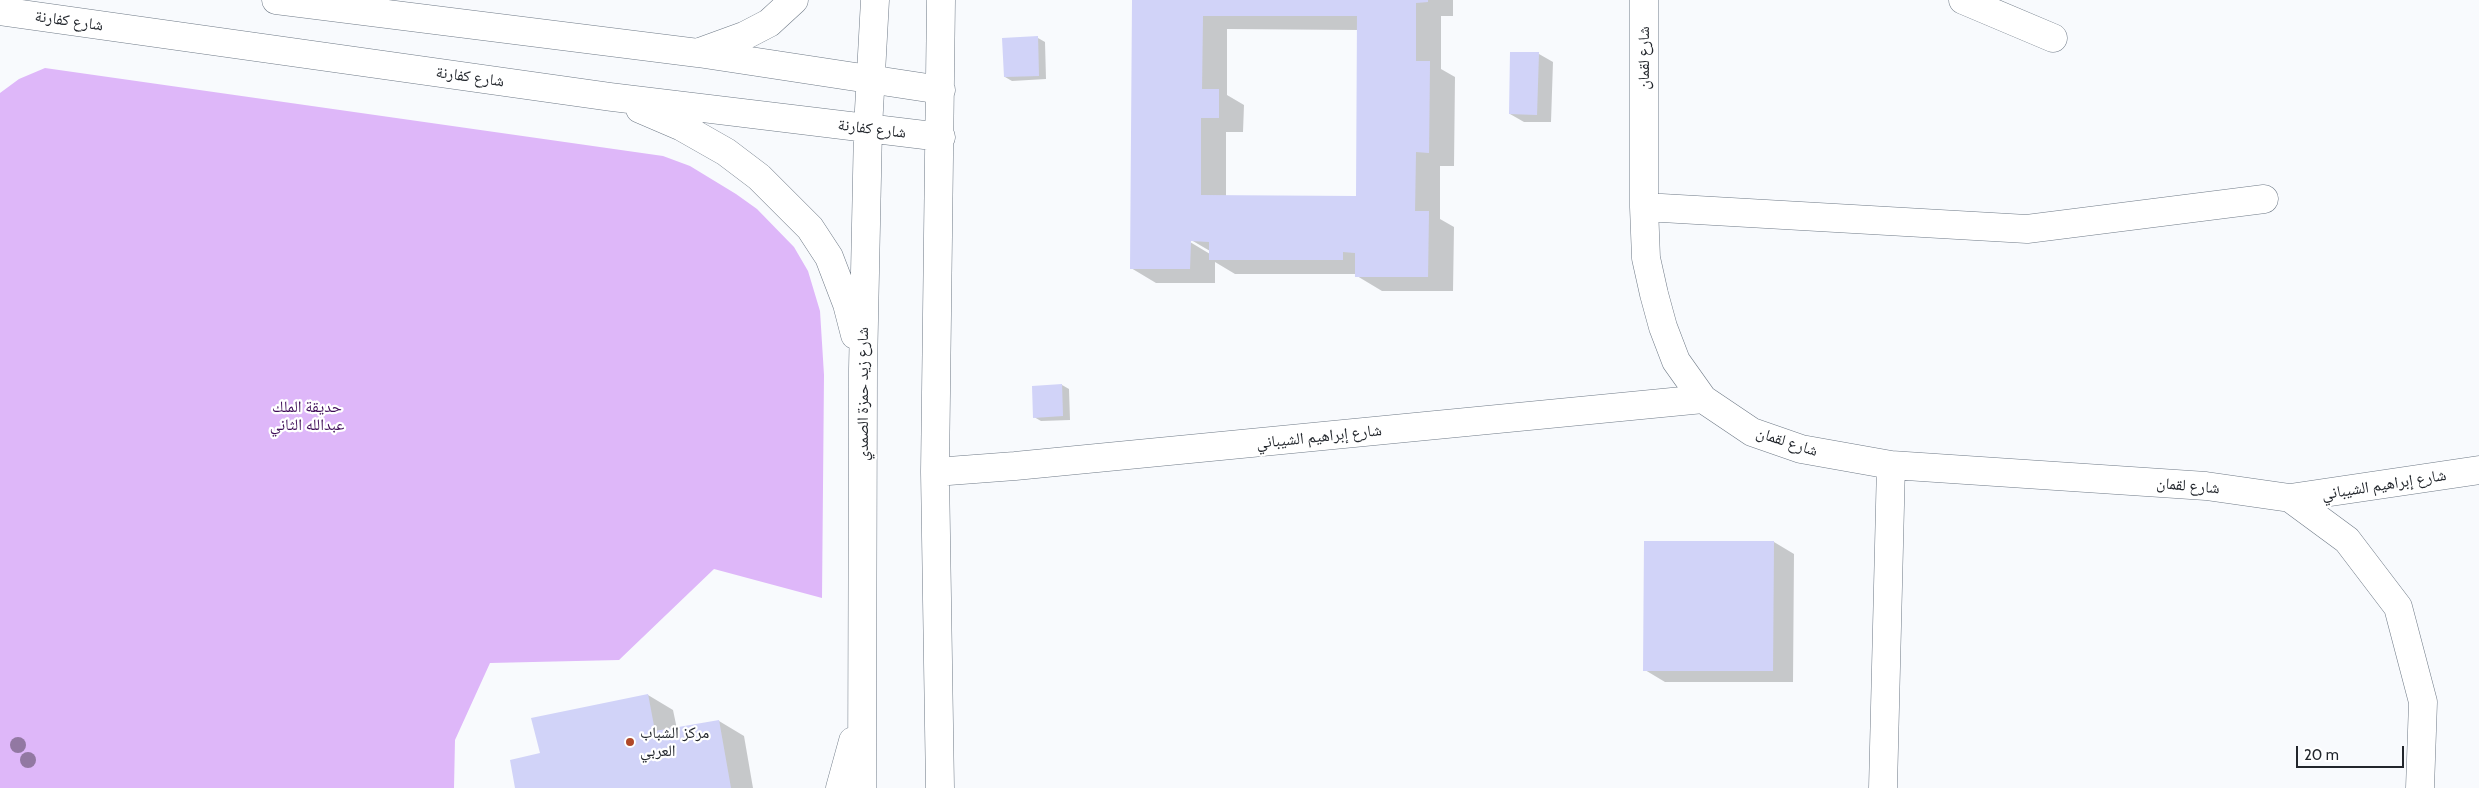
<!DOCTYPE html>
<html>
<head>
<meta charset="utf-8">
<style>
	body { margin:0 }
	#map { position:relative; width:2479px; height:788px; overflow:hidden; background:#f8fafd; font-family:Cabin,sans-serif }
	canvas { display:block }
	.scale { position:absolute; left:2296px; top:746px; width:108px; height:22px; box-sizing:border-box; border:2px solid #22262c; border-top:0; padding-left:6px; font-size:15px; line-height:18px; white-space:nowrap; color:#22262c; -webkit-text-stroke:4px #fff; paint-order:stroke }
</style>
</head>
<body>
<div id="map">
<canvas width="2479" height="788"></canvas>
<div class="scale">20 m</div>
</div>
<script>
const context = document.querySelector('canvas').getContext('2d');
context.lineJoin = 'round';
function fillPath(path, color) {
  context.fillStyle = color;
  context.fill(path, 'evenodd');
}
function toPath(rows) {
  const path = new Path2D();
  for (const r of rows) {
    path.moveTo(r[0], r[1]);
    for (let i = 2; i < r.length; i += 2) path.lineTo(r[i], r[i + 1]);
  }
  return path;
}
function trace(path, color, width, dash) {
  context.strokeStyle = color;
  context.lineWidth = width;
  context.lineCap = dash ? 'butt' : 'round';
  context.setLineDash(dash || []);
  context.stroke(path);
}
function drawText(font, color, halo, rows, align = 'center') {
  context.font = font + ' Cabin,"Noto Naskh Arabic",sans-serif';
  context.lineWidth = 4.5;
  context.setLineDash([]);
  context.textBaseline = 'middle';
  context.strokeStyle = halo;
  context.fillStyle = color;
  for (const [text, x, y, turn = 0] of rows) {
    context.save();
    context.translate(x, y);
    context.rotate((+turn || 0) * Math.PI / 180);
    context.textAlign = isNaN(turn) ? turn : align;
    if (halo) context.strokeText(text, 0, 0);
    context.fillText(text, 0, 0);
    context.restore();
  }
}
fillPath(toPath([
	[45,68,663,156,690,166,736,194,757,209,794,247,808,271,820,311,824,375,822,598,714,569,619,660,490,663,455,740,454,788,0,788,0,93,19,79]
]), '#deb7f9');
fillPath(toPath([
	[1133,0,1453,0,1453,16,1441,16,1441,69,1455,77,1454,166,1440,166,1440,219,1454,227,1453,291,1382,291,1357,276,1357,274,1235,274,1215,262,1215,283,1156,283,1131,268],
	[1227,29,1358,30,1357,197,1226,196,1226,132,1243,132,1244,105,1227,95],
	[1186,237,1210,251,1210,254,1185,239],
	[1038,38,1045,42,1046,79,1012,81,1005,77],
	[1512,53,1539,54,1553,62,1551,122,1524,122,1510,114],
	[1062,385,1069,389,1070,420,1041,421,1034,417],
	[1774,542,1794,554,1793,682,1665,682,1645,670],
	[648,695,673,710,677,729,719,721,744,736,753,788,517,788,541,753]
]), '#0003');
fillPath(toPath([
	[1132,0,1428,0,1428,2,1416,3,1416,61,1430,61,1429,153,1416,152,1415,211,1429,211,1428,277,1355,277,1355,253,1343,252,1343,260,1209,260,1209,242,1191,241,1190,269,1130,269],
	[1203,16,1357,16,1356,196,1201,195,1201,118,1219,118,1219,89,1202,89],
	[1038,36,1039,76,1004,77,1002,38],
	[1510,52,1539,52,1537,115,1509,114],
	[1062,384,1063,416,1033,418,1032,386],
	[1644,541,1774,541,1773,671,1643,671],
	[648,694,655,731,719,720,731,788,515,788,510,760,540,753,531,718]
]), '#d1d3f8');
const minor = toPath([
	[276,0,698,53,941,90],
	[1644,0,1644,207,1646,258,1654,294,1663,327,1676,361,1703,399,1752,432,1801,449,1891,465,2206,486,2290,498,2479,470],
	[1963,0,2053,38],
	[0,11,611,97,941,137],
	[700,52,744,36,769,23,794,0],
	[640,109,682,127,726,152,759,177,810,228,829,257,847,304,855,335],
	[1644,207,2027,229,2264,199],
	[935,472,1015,466,1703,399],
	[2290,498,2347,540,2398,607,2423,702,2420,788],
	[840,788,853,741],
	[862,788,863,369,868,128,875,0],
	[940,788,935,472,941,0],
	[1883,788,1891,465]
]);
trace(minor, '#6f7a87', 29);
trace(minor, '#fff', 28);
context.fillStyle = '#9278a2';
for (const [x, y] of [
	[18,745],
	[28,760]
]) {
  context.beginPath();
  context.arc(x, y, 8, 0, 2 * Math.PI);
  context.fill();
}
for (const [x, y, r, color] of [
	[630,742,5,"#b04828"]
]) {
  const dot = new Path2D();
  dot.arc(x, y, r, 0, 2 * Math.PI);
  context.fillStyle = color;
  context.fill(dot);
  trace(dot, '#fff', 2);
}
drawText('16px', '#22262c', '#fff', [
	["شارع كفارنة",69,21,8],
	["شارع لقمان",1644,58,-90],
	["شارع كفارنة",470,77,8],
	["شارع كفارنة",872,129,7],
	["شارع زيد حمزة الصمدي",863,394,-90],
	["شارع إبراهيم الشيباني",1319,437,-6],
	["شارع لقمان",1787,442,18],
	["شارع إبراهيم الشيباني",2384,485,-9],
	["شارع لقمان",2188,486,5]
]);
drawText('16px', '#3f0e58', '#fff', [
	["حديقة الملك",307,407],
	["عبدالله الثاني",307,425]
]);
drawText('16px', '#22262c', '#fff', [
	["مركز الشباب",640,733],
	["العربي",640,751]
], 'left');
</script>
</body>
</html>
